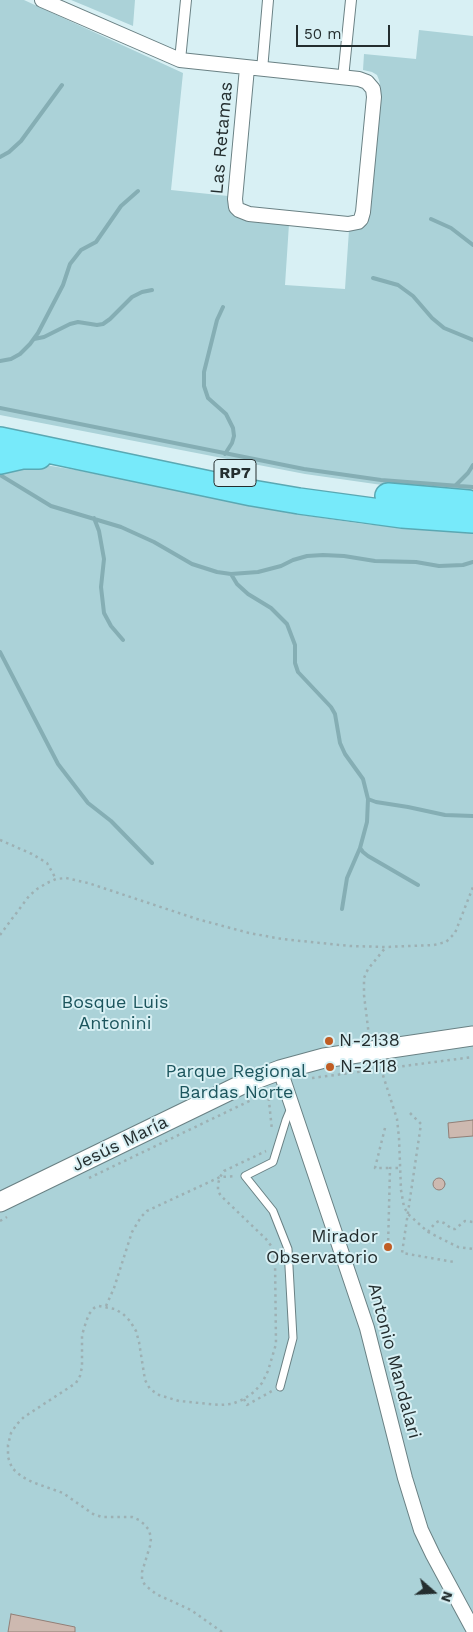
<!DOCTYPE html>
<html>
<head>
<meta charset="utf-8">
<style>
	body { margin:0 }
	#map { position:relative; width:473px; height:1632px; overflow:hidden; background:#d8f0f4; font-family:"Work Sans",sans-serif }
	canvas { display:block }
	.north { position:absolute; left:408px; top:1567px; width:50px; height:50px; -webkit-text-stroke:4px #d8f0f4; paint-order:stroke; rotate:109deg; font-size:14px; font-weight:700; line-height:20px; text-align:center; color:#242e2f }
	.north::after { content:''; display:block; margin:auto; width:18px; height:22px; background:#242e2f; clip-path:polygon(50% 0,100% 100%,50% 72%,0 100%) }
	.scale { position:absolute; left:296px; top:25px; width:94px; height:22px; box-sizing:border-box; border:2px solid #242e2f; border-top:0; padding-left:6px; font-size:15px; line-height:18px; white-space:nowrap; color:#242e2f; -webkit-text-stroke:4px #d8f0f4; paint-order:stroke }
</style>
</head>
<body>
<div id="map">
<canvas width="473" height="1632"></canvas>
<div class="north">N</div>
<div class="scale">50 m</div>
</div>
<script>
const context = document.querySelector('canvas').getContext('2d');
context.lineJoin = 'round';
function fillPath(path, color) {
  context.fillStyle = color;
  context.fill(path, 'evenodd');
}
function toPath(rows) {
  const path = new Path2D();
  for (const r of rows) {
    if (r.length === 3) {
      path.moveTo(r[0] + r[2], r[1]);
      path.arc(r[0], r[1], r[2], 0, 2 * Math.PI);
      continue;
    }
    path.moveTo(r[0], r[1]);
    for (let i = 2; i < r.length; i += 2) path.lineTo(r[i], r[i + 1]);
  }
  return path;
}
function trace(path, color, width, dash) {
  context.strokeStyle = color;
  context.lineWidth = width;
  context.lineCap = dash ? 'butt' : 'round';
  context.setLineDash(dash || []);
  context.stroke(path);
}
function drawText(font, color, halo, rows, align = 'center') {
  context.font = font + ' "Work Sans",sans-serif';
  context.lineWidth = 4;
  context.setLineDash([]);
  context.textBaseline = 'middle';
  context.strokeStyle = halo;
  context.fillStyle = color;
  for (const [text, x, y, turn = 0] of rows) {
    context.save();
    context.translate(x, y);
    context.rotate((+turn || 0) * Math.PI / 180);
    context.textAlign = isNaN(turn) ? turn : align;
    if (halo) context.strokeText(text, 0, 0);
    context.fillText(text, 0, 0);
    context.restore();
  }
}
fillPath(toPath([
	[0,0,24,0,183,73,171,190,228,196,229,211,240,219,289,224,285,285,345,289,349,230,369,214,381,90,379,80,377,75,372,72,363,70,364,54,416,59,419,30,473,36,473,493,403,488,305,474,0,415],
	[71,0,135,0,133,26,88,7],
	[20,461,76,470,289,513,364,524,473,533,473,1632,0,1632,0,463]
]), '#abd2d8');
trace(toPath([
	[0,157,9,152,21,141,62,85],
	[431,219,451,228,473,245],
	[373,278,398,285,413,296,432,318,444,328,473,340],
	[223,307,217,320,204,372,204,386,208,398,226,414,233,428,234,436,232,443,225,454],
	[34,339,44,337,70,324,78,322,97,325,103,324,110,319,132,297,142,292,152,290],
	[0,361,11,359,20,354,30,344,38,333,63,285,70,264,81,250,96,242,121,206,138,191],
	[0,408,304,469,381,480,473,487],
	[0,475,51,506,121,527,154,542,192,564,217,572,231,574,258,572,281,566,293,560,307,556,323,555,344,556,375,561,416,562,439,566,463,565,473,562],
	[456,485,468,473,473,465],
	[94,518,99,531,104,559,101,587,104,613,111,626,123,640],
	[231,574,237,584,248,594,271,608,287,624,295,645,295,663,298,672,331,707,335,714,340,743,345,754,363,779,368,799,367,822,360,848,347,878,342,909],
	[0,652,58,764,88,803,111,821,152,863],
	[368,799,376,802,408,807,445,815,473,816],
	[360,848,363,852,368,856,418,885]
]), '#85aeb4', 4);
const building = toPath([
	[473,1120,473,1136,449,1138,448,1123,473,1120],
	[439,1184,6],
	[11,1614,75,1627,75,1632,8,1632,11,1614]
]);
fillPath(building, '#cdb9b0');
trace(building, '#927f77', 1);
const service = toPath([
	[280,1387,293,1338,288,1249,273,1211,245,1176,273,1162,286,1120,291,1108]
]);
const pedestrian = toPath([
	[180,60,186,0],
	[262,70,268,0],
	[343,78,351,0]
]);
const minor = toPath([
	[42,0,180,60,359,79,367,82,373,89,374,97,363,212,361,219,358,222,348,224,249,214,239,210,236,207,235,199,247,68],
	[280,1070,367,1328,405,1478,421,1530,433,1555,473,1629]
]);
const secondary = toPath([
	[0,1202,245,1083,280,1070,324,1058,473,1036]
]);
const motorway = toPath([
	[0,440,252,493,299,501,402,515,473,520],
	[0,461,22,456,39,456],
	[388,496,468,503]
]);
trace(service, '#6a8184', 9);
trace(pedestrian, '#6a8184', 12);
trace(minor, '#6a8184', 16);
trace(secondary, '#6a8184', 21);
trace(motorway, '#5aa8b3', 28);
trace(toPath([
	[0,840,32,854,47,863,56,879],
	[0,935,29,896,37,889,47,883,56,879,66,878,88,883,197,919,249,933,282,939,350,946,386,947,434,945,446,942,455,933,473,887],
	[369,1036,364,995,364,978,368,969,386,947],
	[381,1069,397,1119,399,1138,401,1190,404,1207,408,1214,428,1232,458,1247,473,1249],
	[312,1078,473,1057],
	[268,1092,272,1130],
	[410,1113,421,1124,402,1253,454,1262],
	[385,1128,375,1168,390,1168],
	[89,1178,266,1093],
	[0,1221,7,1217],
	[428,1232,435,1223,439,1221,444,1223,452,1229,455,1229,465,1221,473,1222],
	[388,1247,390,1168,400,1168],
	[106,1306,114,1288,132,1232,141,1217,147,1211,220,1177,236,1176],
	[244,1399,247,1405,272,1391],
	[222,1632,191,1610,156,1594,145,1585,142,1580,142,1572,150,1546,151,1538,149,1530,144,1524,139,1520,132,1517,102,1517,93,1514,63,1493,32,1482,21,1476,12,1468,8,1457,8,1445,11,1433,17,1424,24,1417,76,1383,80,1376,82,1367,82,1335,86,1322,89,1314,94,1308,99,1306,115,1309,123,1314,130,1321,136,1331,139,1342,145,1380,150,1389,159,1395,179,1401,220,1405,232,1404,244,1399,254,1392,262,1383,268,1371,276,1344,275,1258,272,1247,266,1239,221,1196,218,1191,218,1184,220,1177,224,1171,266,1151]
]), '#9db0b3', 2.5, [2.5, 4]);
trace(service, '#fff', 7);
trace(pedestrian, '#fff', 10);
trace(minor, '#fff', 14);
trace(secondary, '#fff', 19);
trace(motorway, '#77eafa', 25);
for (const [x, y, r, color] of [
	[329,1041,5,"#c05d24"],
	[330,1067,5,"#c05d24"],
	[388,1247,5,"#c05d24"]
]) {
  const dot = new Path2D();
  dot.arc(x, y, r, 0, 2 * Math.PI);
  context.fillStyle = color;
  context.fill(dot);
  trace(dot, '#d8f0f4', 2);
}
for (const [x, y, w] of [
	[235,473,42]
]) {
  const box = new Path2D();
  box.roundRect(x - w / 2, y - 13.5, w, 27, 4);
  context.fillStyle = '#d8f0f4';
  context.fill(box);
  trace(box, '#242e2f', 1);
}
drawText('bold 16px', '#242e2f', null, [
	["RP7",235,473]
]);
drawText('18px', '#242e2f', '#d8f0f4', [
	["Las Retamas",222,138,-85],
	["Jesús María",120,1144,-26],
	["Antonio Mandalari",394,1361,75]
]);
drawText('18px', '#1c555d', '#d8f0f4', [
	["Bosque Luis",115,1003],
	["Antonini",115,1024],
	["Parque Regional",236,1072],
	["Bardas Norte",236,1093]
]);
drawText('18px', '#242e2f', '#d8f0f4', [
	["N-2138",339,1041],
	["N-2118",340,1067],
	["Mirador",378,1237,"right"],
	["Observatorio",378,1258,"right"]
], 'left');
</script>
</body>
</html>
